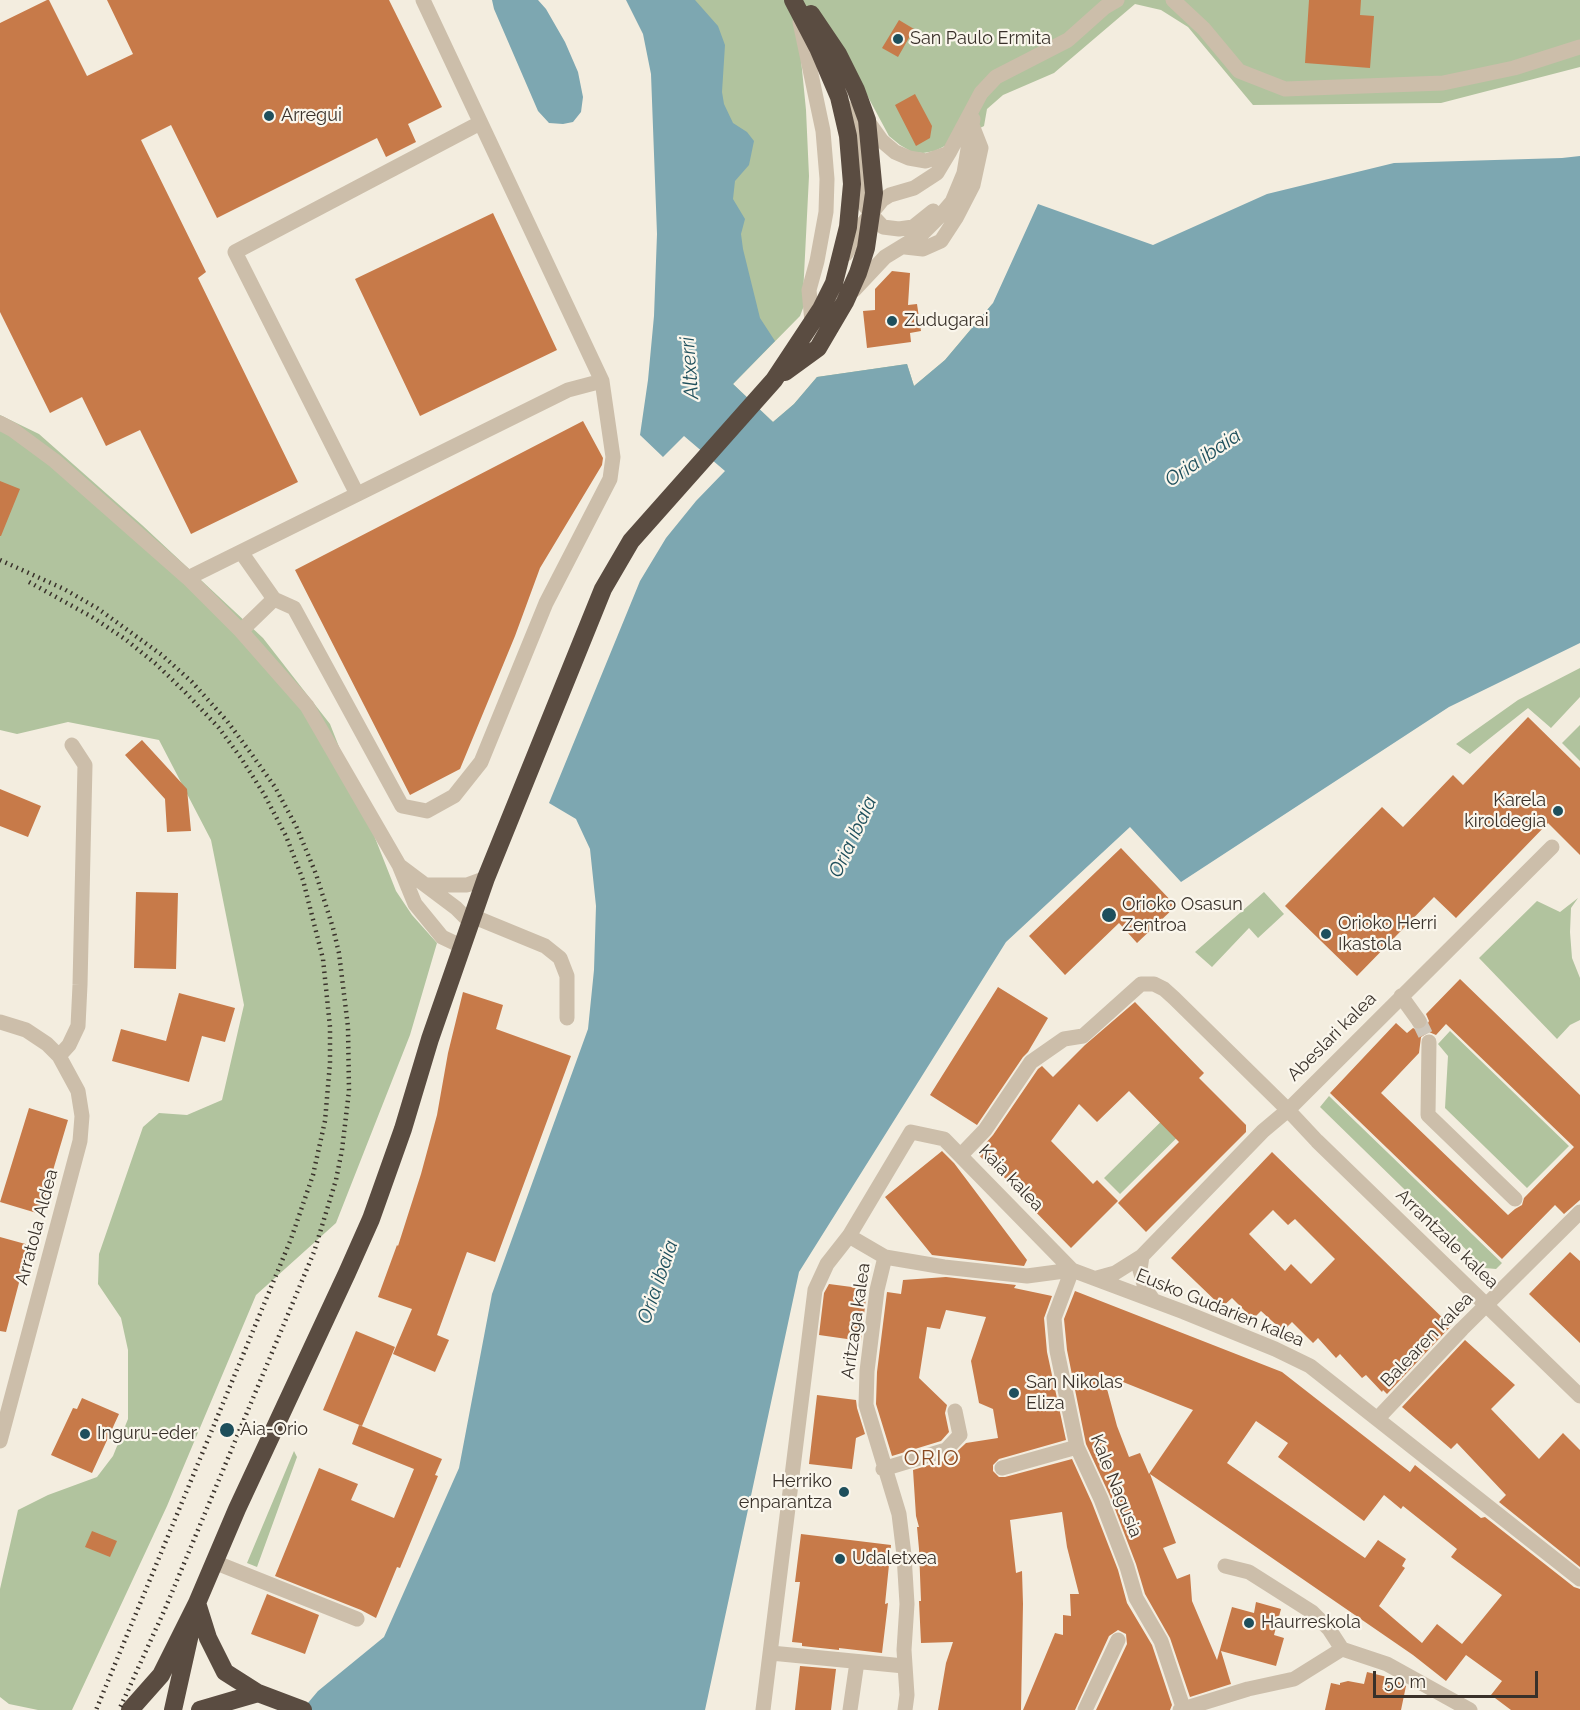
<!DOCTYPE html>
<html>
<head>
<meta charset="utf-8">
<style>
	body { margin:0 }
	#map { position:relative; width:1580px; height:1710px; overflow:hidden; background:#f3eddf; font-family:Raleway,sans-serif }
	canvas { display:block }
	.scale { position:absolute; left:1373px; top:1671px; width:165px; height:27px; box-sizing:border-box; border:3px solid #39312a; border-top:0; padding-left:8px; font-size:18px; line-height:21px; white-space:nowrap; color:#39312a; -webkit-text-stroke:4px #faf6ec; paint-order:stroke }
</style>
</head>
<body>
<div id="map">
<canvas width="1580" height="1710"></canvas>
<div class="scale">50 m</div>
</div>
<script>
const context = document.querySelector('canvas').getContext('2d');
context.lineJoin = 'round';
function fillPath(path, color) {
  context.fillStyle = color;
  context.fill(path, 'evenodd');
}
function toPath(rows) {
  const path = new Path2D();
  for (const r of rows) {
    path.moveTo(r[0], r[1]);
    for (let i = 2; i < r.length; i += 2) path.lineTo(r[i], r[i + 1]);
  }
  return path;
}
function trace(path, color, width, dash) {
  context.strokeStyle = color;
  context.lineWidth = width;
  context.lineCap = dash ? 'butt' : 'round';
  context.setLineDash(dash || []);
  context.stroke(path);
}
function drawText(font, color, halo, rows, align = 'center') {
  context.font = font + ' Raleway,sans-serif';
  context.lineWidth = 4.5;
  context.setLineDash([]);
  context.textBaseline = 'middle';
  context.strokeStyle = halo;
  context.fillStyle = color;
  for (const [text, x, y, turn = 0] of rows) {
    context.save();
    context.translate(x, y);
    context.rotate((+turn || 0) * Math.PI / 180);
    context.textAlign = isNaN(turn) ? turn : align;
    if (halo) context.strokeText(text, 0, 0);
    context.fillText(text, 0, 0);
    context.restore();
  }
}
fillPath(toPath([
	[668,0,1580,0,1580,67,1441,103,1253,105,1188,27,1161,10,1135,4,1054,73,1003,95,987,109,984,126,935,151,923,153,912,152,900,145,889,136,853,69,798,29,806,110,809,176,803,295,805,303,800,316,733,384,773,422,794,404,817,377,907,364,914,386,945,360,993,303,871,498,724,393],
	[0,415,39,434,142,525,263,638,330,724,396,891,412,915,437,943,410,1035,336,1223,256,1295,167,1506,72,1710,38,1710,9,1704,0,1697,0,1589,18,1510,48,1495,97,1477,113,1456,128,1419,128,1350,121,1318,98,1284,99,1254,143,1127,159,1113,187,1115,222,1100,244,1005,211,840,159,740,68,722,17,734,0,730],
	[1580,668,1580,697,1551,728,1528,708,1470,754,1456,744,1518,700],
	[1580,725,1580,761,1562,743],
	[1264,892,1284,914,1258,938,1249,928,1212,967,1195,952],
	[1578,898,1571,908,1570,932,1572,958,1580,978,1580,1020,1570,1025,1557,1039,1479,958,1537,901,1560,912],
	[1450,1031,1569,1146,1527,1188,1445,1108,1448,1056,1438,1044],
	[1199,1084,1215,1100,1120,1194,1104,1178],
	[1329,1096,1502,1263,1496,1269,1485,1268,1320,1107],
	[294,1451,297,1457,257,1567,247,1563]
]), '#b1c39e');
fillPath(toPath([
	[492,0,538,0,546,9,565,42,578,72,583,97,581,112,573,122,563,124,549,123,538,111,494,9],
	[626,0,695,0,718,26,725,45,722,92,724,104,733,123,747,132,754,141,749,165,735,181,733,199,745,219,741,234,743,249,760,318,775,341,733,384,773,422,794,404,817,377,907,364,914,386,945,360,993,303,1038,204,1153,245,1267,194,1394,163,1562,158,1580,156,1580,643,1449,707,1181,882,1130,827,1006,942,799,1272,705,1710,302,1710,318,1691,384,1637,459,1468,492,1294,588,1029,594,970,596,906,590,849,576,819,549,803,640,581,666,538,696,501,725,471,684,436,663,457,640,435,648,380,654,316,657,234,651,74,643,34]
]), '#7da7b1');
fillPath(toPath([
	[47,0,49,0,87,76,133,54,107,0,389,0,442,107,408,124,416,142,386,157,377,138,217,218,171,125,141,140,206,272,198,278,298,482,191,534,140,430,106,446,82,397,50,413,0,312,0,23],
	[1309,0,1361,0,1360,15,1374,16,1370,68,1305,63],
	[899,20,914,29,898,57,882,48],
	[915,94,932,126,930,138,916,146,895,105],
	[493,213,557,350,420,416,355,279],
	[892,271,910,273,908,305,917,304,921,331,910,333,911,342,867,348,863,311,875,310,875,289],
	[583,421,603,458,602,465,540,568,515,636,460,769,410,795,295,570],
	[0,481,20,489,1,536,0,536],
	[1528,717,1580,768,1580,855,1548,823,1456,918,1434,897,1357,976,1285,906,1382,807,1403,827,1453,775,1463,785],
	[142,740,187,789,191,831,167,832,165,799,125,755],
	[0,789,41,806,28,837,0,826],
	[1121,848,1176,906,1137,943,1119,923,1065,975,1029,936],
	[136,892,178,893,176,969,134,968],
	[1460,979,1580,1095,1580,1200,1564,1214,1555,1205,1502,1259,1330,1093,1396,1023,1407,1033,1413,1028,1419,1031,1425,1029,1429,1021,1426,1014],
	[1446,1024,1574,1147,1524,1198,1522,1205,1515,1209,1508,1215,1381,1093,1419,1053,1421,1037,1429,1032,1436,1035],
	[998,987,1048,1018,1028,1052,1023,1057,977,1125,930,1095],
	[463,992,503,1005,496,1029,571,1056,495,1262,467,1252,437,1335,449,1340,435,1372,393,1354,412,1309,378,1297,397,1245,398,1246,421,1174,437,1115,448,1053],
	[179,993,235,1008,225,1042,202,1036,189,1082,112,1061,121,1029,166,1041],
	[1135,1002,1204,1073,1199,1078,1246,1125,1246,1132,1146,1232,1118,1203,1179,1142,1129,1091,1097,1122,1079,1104,1051,1141,1093,1184,1097,1180,1118,1201,1071,1248,1021,1197,1025,1192,992,1169,977,1153,993,1135,1038,1069,1042,1066,1053,1077,1085,1045],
	[29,1108,68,1120,40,1214,0,1202],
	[942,1151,954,1163,1027,1260,1024,1266,932,1255,885,1197],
	[1272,1152,1451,1326,1387,1394,1383,1390,1382,1392,1366,1375,1362,1378,1340,1354,1336,1358,1318,1338,1313,1343,1292,1322,1283,1331,1261,1311,1253,1319,1232,1298,1222,1307,1171,1258],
	[1273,1210,1288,1225,1295,1219,1335,1259,1311,1284,1291,1264,1285,1271,1249,1234],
	[0,1237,29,1245,6,1332,0,1331],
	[1570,1252,1580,1261,1580,1343,1529,1294],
	[946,1277,1016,1285,1014,1288,1052,1296,1044,1318,1047,1352,1066,1440,999,1459,993,1465,993,1471,999,1477,1005,1477,1072,1459,1092,1503,1118,1570,1127,1603,1152,1645,1172,1705,1170,1710,1096,1710,1127,1644,1126,1634,1118,1630,1109,1636,1075,1710,1023,1710,1055,1633,1063,1635,1063,1615,1071,1616,1070,1594,1079,1594,1067,1547,1062,1512,1010,1520,1016,1573,1022,1571,1023,1604,1021,1710,938,1710,946,1663,953,1642,921,1643,919,1601,921,1601,919,1549,917,1527,919,1527,916,1516,913,1470,949,1459,966,1443,998,1438,993,1409,979,1403,971,1361,986,1317,946,1310,940,1329,927,1327,919,1378,947,1405,945,1413,949,1432,941,1441,892,1456,876,1404,877,1372,887,1292,901,1294,903,1280],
	[829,1284,867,1289,861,1341,819,1335,824,1293],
	[1075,1291,1282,1372,1410,1472,1415,1465,1481,1518,1485,1517,1574,1587,1580,1589,1580,1710,1511,1710,1491,1695,1502,1681,1466,1655,1446,1681,1413,1655,1150,1474,1176,1543,1163,1548,1177,1579,1190,1574,1192,1601,1217,1660,1232,1607,1254,1613,1256,1602,1281,1609,1274,1635,1284,1638,1276,1666,1221,1651,1231,1684,1190,1697,1170,1638,1145,1594,1136,1564,1110,1496,1086,1444,1067,1350,1064,1319],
	[1103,1374,1193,1410,1149,1474,1140,1453,1129,1457,1117,1426],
	[1256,1421,1288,1443,1278,1457,1364,1521,1384,1495,1401,1509,1403,1506,1457,1549,1451,1557,1502,1595,1462,1644,1437,1624,1422,1643,1379,1606,1405,1568,1402,1566,1406,1559,1378,1540,1365,1558,1227,1463],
	[356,1331,395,1347,362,1426,323,1410],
	[1465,1340,1515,1385,1491,1409,1539,1459,1563,1433,1580,1450,1580,1567,1499,1502,1506,1495,1457,1443,1451,1449,1402,1407],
	[817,1395,856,1400,857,1408,865,1434,856,1438,852,1469,809,1464],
	[82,1398,119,1414,92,1473,51,1455,73,1408,77,1409],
	[359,1425,442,1459,435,1475,438,1476,400,1568,397,1567,376,1618,361,1610,275,1576,319,1468,358,1484,351,1500,394,1518,414,1469,352,1444],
	[92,1531,117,1541,110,1557,85,1547],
	[801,1534,891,1545,885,1604,888,1603,882,1653,839,1648,839,1650,802,1646,802,1643,792,1642,800,1582,795,1582],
	[267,1594,319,1615,305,1654,251,1634],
	[800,1666,836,1669,831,1710,795,1710],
	[1367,1672,1391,1678,1406,1686,1401,1710,1325,1710,1331,1683,1340,1685,1340,1683,1348,1681,1364,1684]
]), '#c77a49');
trace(toPath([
	[1419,1021,1429,1042]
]), '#cec7bb', 15, [15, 8]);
trace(toPath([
	[1173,0,1204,29,1239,71,1285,89,1443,83,1514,68,1580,47],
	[800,22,823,131,827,179,826,212,817,261,809,290,812,322],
	[845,107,857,129,861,149,864,204,871,214,883,227,899,229,913,227,933,211],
	[867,120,882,141,895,152,909,158,926,161,949,153,981,93,996,77,1068,40,1105,7,1117,0],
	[905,247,923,249,941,241,956,218,973,185,981,148,972,125],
	[846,254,858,230,882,200,890,195,914,188,937,173,949,153],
	[854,290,885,257,921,235,940,216,952,202,964,173,973,119],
	[0,423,13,430,55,461,188,578,241,631,307,706,399,865,415,904,442,937,461,946],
	[357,494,235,252,480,123],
	[241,552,274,599],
	[188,578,568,390,602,381],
	[241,631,274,599,294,608,402,806,427,811,454,796,481,762,546,603,610,479,613,457,602,381,423,0],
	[400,866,456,908,470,922],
	[427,885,467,885,486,878],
	[472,916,545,946,560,958,567,976,567,1018],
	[1401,996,1419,1021],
	[0,1022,26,1030,47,1044,59,1056,78,1091,82,1116,80,1141,0,1441],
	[1429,1042,1428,1115,1515,1199],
	[59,1056,69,1045,78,1026,80,985,85,765,72,745],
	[961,1155,985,1130,1031,1062,1064,1039,1083,1036,1141,984,1154,984,1164,989,1174,998,1288,1110,1317,1141,1580,1396],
	[849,1236,885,1257,944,1267,1027,1276,1072,1270,1184,1312,1275,1349,1310,1366,1580,1579],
	[1142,1256,1140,1270,1145,1288,1153,1300],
	[885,1257,877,1290,867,1371,866,1405,899,1514,904,1555,907,1604,904,1650,907,1695,905,1710],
	[1072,1270,1054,1318,1057,1351,1077,1447,1101,1499,1127,1567,1136,1598,1161,1641,1184,1710],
	[1097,1278,1115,1273,1142,1256,1263,1131,1288,1110,1552,847],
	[1378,1418,1462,1329,1580,1212],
	[1002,1468,1077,1447],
	[883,1469,946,1450,960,1435,955,1411],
	[214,1562,357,1619],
	[1225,1566,1249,1572,1312,1612,1329,1629,1342,1649],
	[771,1653,904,1666],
	[763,1710,815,1290,827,1264,849,1236,911,1132,944,1139,1072,1270],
	[850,1710,857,1662],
	[1085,1710,1118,1640],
	[1180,1710,1248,1689,1294,1679,1342,1649,1387,1664,1470,1710]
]), '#ccbeaa', 15);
trace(toPath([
	[785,372,818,348,845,302,858,273,866,248,874,193,867,120,856,90,838,54,811,14],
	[197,1603,208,1638,225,1672,258,1693,303,1710],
	[130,1710,161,1675,197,1603,237,1509,347,1273,371,1219,403,1129,430,1039,486,878,603,589,631,541,774,380,821,309,834,283,848,227,852,184,848,136,839,97,818,48,793,0],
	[173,1710,190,1634],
	[200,1710,258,1693]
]), '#5a4c41', 18);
trace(toPath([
	[0,560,64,589,97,608,162,655,192,682,227,721,250,752,275,787,297,828,316,874,333,928,339,953,348,1027,349,1091,342,1150,336,1180,314,1252,165,1609,119,1710],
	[29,582,92,617,125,639,156,664,185,692,219,728,241,758,264,794,286,836,303,880,323,959,330,1027,330,1063,325,1121,313,1175,291,1239,96,1710]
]), '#39312a', 4.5, [1.5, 4.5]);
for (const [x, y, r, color] of [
	[898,39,6,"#1e4f5c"],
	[269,116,6,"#1e4f5c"],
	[892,321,6,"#1e4f5c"],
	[1558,811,6,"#1e4f5c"],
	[1109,915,8,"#1e4f5c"],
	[1326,934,6,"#1e4f5c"],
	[1014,1393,6,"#1e4f5c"],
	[227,1430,8,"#1e4f5c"],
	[85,1434,6,"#1e4f5c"],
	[844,1492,6,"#1e4f5c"],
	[840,1559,6,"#1e4f5c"],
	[1249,1623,6,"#1e4f5c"]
]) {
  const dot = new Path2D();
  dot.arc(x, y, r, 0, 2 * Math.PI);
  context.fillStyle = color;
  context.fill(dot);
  trace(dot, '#faf6ec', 2);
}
drawText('18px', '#39312a', '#faf6ec', [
	["San Paulo Ermita",910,39],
	["Arregui",281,116],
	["Zudugarai",904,321],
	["Karela",1546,801,"right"],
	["kiroldegia",1546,822,"right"],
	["Orioko Osasun",1122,905],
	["Zentroa",1122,926],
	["Orioko Herri",1338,924],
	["Ikastola",1338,945],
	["San Nikolas",1026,1383],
	["Eliza",1026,1404],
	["Aia-Orio",240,1430],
	["Inguru-eder",97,1434],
	["Herriko",832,1482,"right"],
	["enparantza",832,1503,"right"],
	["Udaletxea",852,1559],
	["Haurreskola",1261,1623]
], 'left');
drawText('18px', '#39312a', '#faf6ec', [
	["Abeslari kalea",1332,1037,-45],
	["Kaia kalea",1011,1178,46],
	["Arratola Aldea",37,1227,-75],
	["Arrantzale kalea",1447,1239,44],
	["Eusko Gudarien kalea",1220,1308,22],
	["Aritzaga kalea",856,1321,-82],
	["Balearen kalea",1427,1340,-46],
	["Kale Nagusia",1116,1486,68]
]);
drawText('italic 20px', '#1e4f5c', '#faf6ec', [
	["Altxerri",690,368,-94],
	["Oria ibaia",1203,458,-34],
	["Oria ibaia",853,837,-65],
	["Oria ibaia",658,1282,-71]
]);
context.letterSpacing = '1.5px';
drawText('21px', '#894921', '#faf6ec', [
	["ORIO",932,1459]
]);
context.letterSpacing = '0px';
</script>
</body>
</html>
